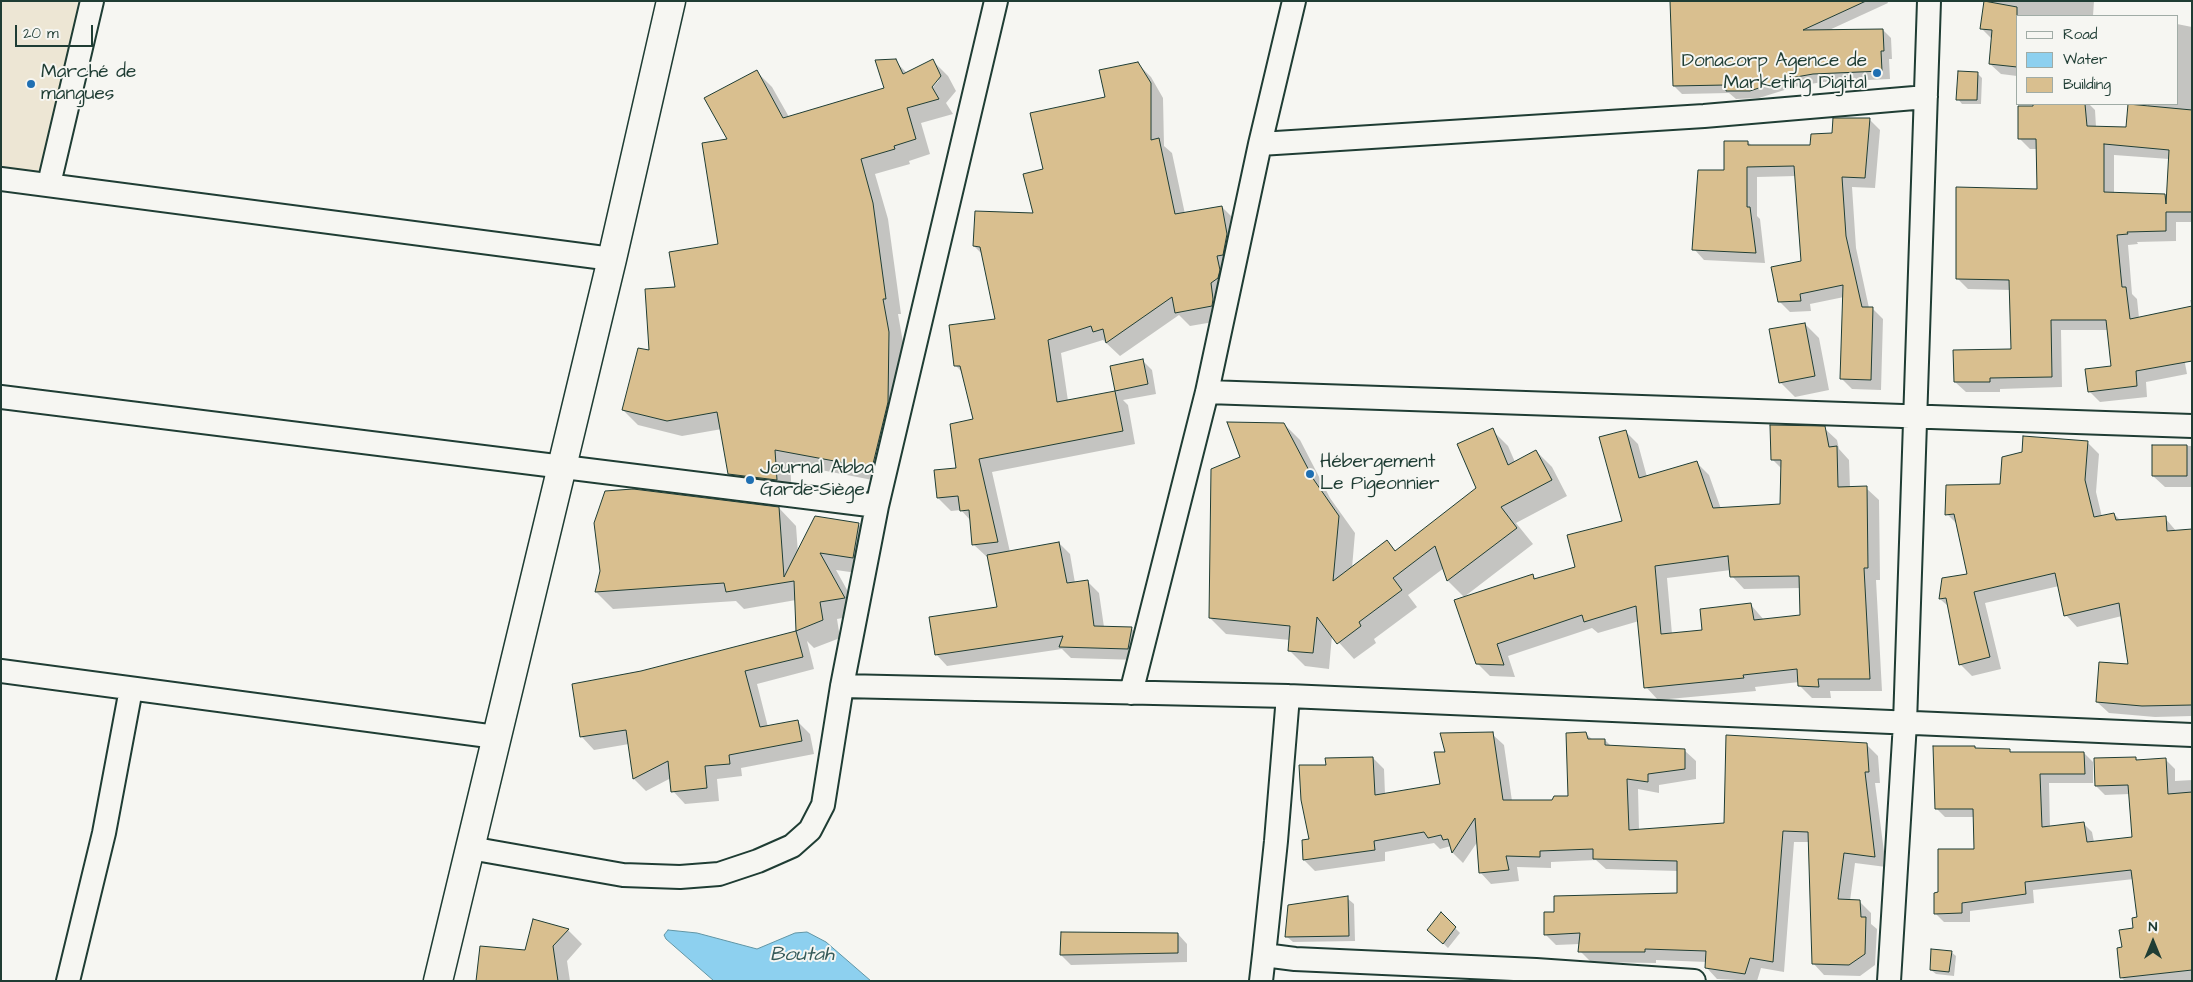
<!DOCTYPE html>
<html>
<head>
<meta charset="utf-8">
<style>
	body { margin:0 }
	#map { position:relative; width:2193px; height:982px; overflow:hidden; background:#f6f6f2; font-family:"Architects Daughter",sans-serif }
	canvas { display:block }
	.frame { position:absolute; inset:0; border:2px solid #1f3d34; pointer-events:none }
	.legend { position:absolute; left:2016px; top:15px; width:162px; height:90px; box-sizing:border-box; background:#f6f6f2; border:1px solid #a0aca6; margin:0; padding:6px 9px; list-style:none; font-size:15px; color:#1f3d34 }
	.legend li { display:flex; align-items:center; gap:10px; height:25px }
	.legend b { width:25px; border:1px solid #a0aca6 }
	.north { position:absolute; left:2128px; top:917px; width:50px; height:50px; -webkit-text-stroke:4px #f6f6f2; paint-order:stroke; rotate:0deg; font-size:14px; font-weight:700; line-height:20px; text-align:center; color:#1f3d34 }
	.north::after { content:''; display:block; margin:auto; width:18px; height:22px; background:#1f3d34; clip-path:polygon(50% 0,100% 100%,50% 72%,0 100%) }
	.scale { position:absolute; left:15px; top:25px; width:78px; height:22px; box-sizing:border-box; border:2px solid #1f3d34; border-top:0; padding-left:6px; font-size:15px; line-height:18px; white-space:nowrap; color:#1f3d34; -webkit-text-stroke:4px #f6f6f2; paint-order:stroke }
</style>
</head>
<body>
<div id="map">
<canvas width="2193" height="982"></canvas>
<div class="frame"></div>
<ul class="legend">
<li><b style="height:6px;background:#f6f6f2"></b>Road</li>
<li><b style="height:14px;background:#8dd0ef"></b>Water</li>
<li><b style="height:14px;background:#d9bf8f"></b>Building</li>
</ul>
<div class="north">N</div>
<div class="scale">20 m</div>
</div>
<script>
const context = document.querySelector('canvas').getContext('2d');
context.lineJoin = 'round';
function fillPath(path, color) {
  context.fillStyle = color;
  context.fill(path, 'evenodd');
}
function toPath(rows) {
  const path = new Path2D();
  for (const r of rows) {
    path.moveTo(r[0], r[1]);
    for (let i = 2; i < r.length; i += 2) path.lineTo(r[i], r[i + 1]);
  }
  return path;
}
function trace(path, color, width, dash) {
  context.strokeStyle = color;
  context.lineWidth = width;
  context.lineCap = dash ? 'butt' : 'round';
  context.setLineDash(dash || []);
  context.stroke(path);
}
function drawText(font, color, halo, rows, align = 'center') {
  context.font = font + ' "Architects Daughter",sans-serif';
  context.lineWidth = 4;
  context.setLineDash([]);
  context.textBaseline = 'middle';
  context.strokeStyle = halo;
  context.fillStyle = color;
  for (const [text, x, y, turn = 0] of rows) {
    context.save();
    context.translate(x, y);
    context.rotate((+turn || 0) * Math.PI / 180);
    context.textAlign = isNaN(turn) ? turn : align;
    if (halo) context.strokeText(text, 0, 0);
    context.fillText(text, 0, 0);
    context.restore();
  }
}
fillPath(toPath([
	[1,1,81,1,40,173,1,168]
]), '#ede6d4');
const water = toPath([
	[668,930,697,933,757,949,795,933,807,932,826,942,871,981,714,981,666,939,664,935,668,930]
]);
fillPath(water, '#8dd0ef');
trace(water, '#6195a4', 1);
fillPath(toPath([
	[1763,1,1887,1,1888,3,1827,31,1883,30,1891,38,1892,59,1889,59,1890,79,1822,82,1794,87,1759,98,1736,99,1729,93,1682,94,1674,86],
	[1984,1,2094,1,2093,16,2017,16,2017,76,2001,74,1990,64,1993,40,1982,29],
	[2177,24,2192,27,2192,222,2176,222,2176,241,2137,242,2138,244,2128,245,2132,294,2137,299,2139,318,2192,308,2190,300,2192,300,2192,356,2184,358,2187,374,2146,382,2147,397,2100,402,2089,391,2112,367,2108,330,2061,330,2062,387,2000,389,2000,392,1966,392,1955,382,2012,350,2011,290,1968,289,1958,279,2038,190,2038,149,2030,149,2019,138,2034,104,2089,104,2095,110,2096,127,2127,128,2148,107,2148,104,2177,104],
	[2114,155,2169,159,2167,197,2165,195,2114,194],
	[895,61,907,73,933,61,948,76,956,91,946,103,953,114,921,123,930,154,909,161,910,164,875,174,888,219,901,314,898,314,904,348,888,483,790,464,792,495,745,489,729,474,722,429,682,436,638,425,623,410,650,352,676,288,720,245,729,140,757,72,772,87,789,117,885,89],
	[936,80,939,80,929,92],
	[1137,63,1151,77,1163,98,1164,146,1172,153,1185,214,1222,207,1235,220,1225,320,1190,326,1179,315,1120,356,1103,340,1061,353,1068,401,1116,392,1112,367,1143,361,1152,370,1156,394,1123,400,1128,405,1135,444,992,472,1010,552,1059,543,1070,554,1075,583,1087,581,1099,593,1104,627,1131,628,1142,640,1139,660,1071,658,1062,649,947,666,936,654,998,608,989,557,987,557,973,544,971,521,961,510,951,511,938,498,957,469,974,420,963,373,956,366,996,320,982,254,974,246,1034,215,1044,170],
	[1977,73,1982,78,1981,104,1962,104,1958,99],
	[1869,119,1880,130,1875,188,1852,187,1856,248,1869,308,1873,309,1883,319,1881,390,1852,389,1841,378,1844,297,1810,304,1811,311,1790,312,1779,301,1802,262,1796,176,1757,177,1757,216,1760,219,1765,263,1704,260,1694,249,1726,171,1748,142,1752,146,1811,146],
	[1805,324,1819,338,1829,390,1795,397,1780,382],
	[1284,424,1300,440,1330,498,1355,533,1352,568,1386,542,1396,551,1477,489,1492,430,1508,446,1515,462,1536,451,1552,467,1567,496,1516,523,1533,544,1464,597,1448,581,1444,568,1408,595,1417,607,1374,639,1376,643,1354,659,1332,635,1329,669,1305,666,1289,650,1290,640,1226,634,1210,618,1241,458],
	[1824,428,1837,440,1839,449,1849,460,1850,488,1866,488,1879,500,1880,580,1876,580,1882,691,1830,691,1831,698,1812,698,1799,685,1799,682,1755,687,1756,691,1658,700,1646,687,1639,621,1598,633,1592,628,1508,656,1515,677,1490,676,1477,663,1532,575,1536,579,1577,567,1623,522,1626,432,1638,444,1647,477,1697,463,1709,475,1721,509,1781,505,1782,469,1772,459],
	[1731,570,1732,576,1744,589,1801,588,1801,616,1764,620,1751,605,1703,631,1672,634,1667,578],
	[2087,442,2099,454,2096,492,2102,517,2114,514,2121,521,2165,518,2177,532,2192,531,2192,716,2155,717,2109,713,2097,702,2129,665,2122,616,2077,627,2066,615,2059,586,1985,603,2001,669,1972,676,1960,664,1949,607,1940,599,1943,579,1968,575,1958,525,1947,514],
	[2154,446,2192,446,2192,487,2165,487,2153,476],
	[779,508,796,526,798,553,858,524,876,541,871,575,836,570,861,615,837,619,840,638,814,648,807,641,814,669,757,684,768,727,797,721,810,734,814,754,741,768,742,776,717,779,719,801,685,804,673,791,671,778,646,791,634,779,629,744,594,750,582,737,574,685,641,672,797,632,796,600,744,609,736,601,613,609,596,592],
	[1492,734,1504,745,1512,801,1552,801,1569,797,1586,734,1593,740,1605,740,1611,746,1684,750,1696,761,1696,779,1659,785,1659,793,1638,789,1639,830,1725,824,1867,745,1878,756,1880,783,1875,783,1886,867,1855,863,1850,901,1860,902,1871,913,1871,924,1877,929,1875,965,1860,976,1824,975,1813,963,1810,842,1794,842,1784,972,1761,968,1757,981,1717,979,1706,967,1707,962,1656,960,1656,963,1591,962,1580,951,1580,944,1556,945,1545,934,1678,895,1678,871,1606,869,1596,860,1551,862,1551,868,1517,867,1519,881,1491,884,1480,872,1478,841,1463,863,1453,853,1451,846,1440,849,1434,843,1385,852,1385,861,1315,871,1304,860,1311,841,1327,766,1373,758,1384,769,1385,794,1441,785,1446,754],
	[1975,747,1977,749,2009,751,2011,753,2084,753,2093,762,2093,783,2049,783,2050,827,2083,823,2092,832,2094,842,2134,838,2130,794,2105,795,2096,786,2135,758,2138,761,2166,760,2175,769,2175,781,2192,780,2192,981,2125,981,2121,977,2124,948,2139,918,2134,879,2033,890,2034,903,1970,911,1970,922,1944,922,1935,913,1939,894,1975,850,1974,817,1945,817,1936,808],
	[1347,898,1354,904,1355,941,1293,942,1286,936],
	[1441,914,1460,933,1448,948,1429,930],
	[568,930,582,944,567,961,570,981,477,981],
	[1178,934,1187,944,1187,962,1071,965,1061,955],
	[1951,952,1956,956,1954,976,1936,974,1931,970]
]), '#0003');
const building = toPath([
	[1670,1,1866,1,1803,30,1883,29,1884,51,1881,51,1882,71,1813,74,1785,79,1750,91,1726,91,1726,85,1673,86,1670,1],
	[1984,1,2017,7,2017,67,1989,64,1992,30,1980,29,1984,1],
	[896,59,903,74,933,59,941,76,932,87,939,99,907,108,916,139,894,146,895,149,861,159,873,203,886,299,883,299,889,332,888,402,872,468,775,450,777,480,728,474,717,412,667,421,622,410,638,348,649,350,645,289,675,287,669,252,718,244,702,143,727,139,704,98,757,70,783,118,884,88,875,60,896,59],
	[1138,62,1151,83,1151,140,1159,138,1175,214,1222,206,1227,234,1223,255,1217,256,1220,270,1218,278,1211,283,1213,299,1212,306,1175,313,1172,297,1106,343,1103,329,1093,332,1091,326,1048,340,1057,402,1115,391,1123,431,979,459,998,542,972,545,969,510,960,511,958,496,937,498,934,470,956,468,950,424,973,419,960,366,954,366,949,325,995,319,980,247,973,246,975,211,1033,213,1023,174,1043,169,1030,113,1105,97,1099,70,1138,62],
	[1958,71,1978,72,1977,100,1956,100,1958,71],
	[2033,104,2085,104,2087,126,2126,127,2128,104,2192,110,2192,212,2166,212,2166,231,2127,232,2128,234,2117,235,2122,287,2126,287,2130,319,2192,306,2192,361,2136,371,2137,386,2088,392,2085,369,2111,366,2106,320,2051,320,2052,377,1990,378,1990,382,1954,382,1953,350,2011,349,2009,280,1956,279,1956,187,2037,189,2036,139,2018,139,2018,106,2033,106,2033,104],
	[2104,144,2169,150,2166,204,2165,194,2104,192,2104,144],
	[1833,118,1870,118,1865,178,1842,177,1846,236,1862,307,1873,307,1871,380,1840,379,1843,285,1800,294,1801,301,1778,302,1771,267,1801,261,1794,166,1747,167,1747,207,1750,207,1756,253,1692,250,1698,170,1724,170,1724,141,1748,141,1748,145,1810,145,1811,134,1832,133,1833,118],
	[1805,323,1815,376,1779,383,1769,329,1805,323],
	[1143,359,1148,384,1115,391,1110,366,1143,359],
	[1227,422,1284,423,1314,480,1339,516,1333,581,1387,540,1395,551,1476,488,1457,444,1493,428,1508,465,1536,450,1552,480,1501,507,1517,528,1447,581,1435,546,1393,578,1402,590,1359,622,1361,626,1337,644,1317,617,1313,653,1288,651,1290,626,1209,618,1211,469,1240,457,1227,422],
	[1770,425,1825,426,1829,447,1837,446,1838,487,1867,486,1868,568,1864,568,1870,679,1818,679,1819,687,1798,686,1797,669,1743,675,1744,678,1644,688,1636,606,1584,622,1582,615,1497,644,1504,665,1476,664,1454,600,1533,574,1534,579,1575,567,1567,535,1622,521,1599,437,1626,430,1639,478,1697,461,1713,508,1780,504,1781,460,1771,460,1770,425],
	[1728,556,1730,577,1799,576,1800,615,1754,620,1751,603,1700,609,1702,630,1661,634,1655,566,1728,556],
	[2023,436,2088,441,2085,480,2094,517,2114,513,2116,520,2166,516,2167,531,2192,529,2192,705,2142,706,2096,702,2099,662,2128,664,2119,603,2064,616,2055,573,1974,592,1990,657,1959,665,1946,598,1939,599,1942,578,1967,574,1954,514,1945,515,1946,485,2000,484,2002,457,2022,452,2023,436],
	[2152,445,2187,445,2187,476,2152,476,2152,445],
	[633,489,779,507,784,577,815,516,859,523,853,558,820,553,845,598,820,602,823,620,796,631,794,581,726,592,724,583,595,592,600,571,594,523,605,491,633,489],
	[1059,542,1067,583,1088,580,1094,626,1132,627,1128,649,1059,647,1063,636,935,655,929,617,997,607,987,555,1059,542],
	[796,631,803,657,745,671,760,727,798,720,802,741,729,755,730,764,705,766,707,788,671,792,668,761,633,779,626,730,580,737,572,684,641,671,796,631],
	[1493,732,1503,800,1552,800,1554,796,1568,796,1566,733,1586,732,1588,739,1605,739,1605,745,1685,749,1685,769,1648,774,1648,782,1627,779,1629,830,1724,823,1726,735,1867,743,1869,772,1865,772,1875,857,1844,853,1838,899,1860,900,1861,917,1866,917,1865,954,1849,965,1812,964,1808,832,1783,831,1773,962,1750,958,1745,974,1705,968,1706,951,1645,949,1645,952,1578,952,1580,933,1544,935,1544,912,1554,912,1554,896,1677,893,1677,861,1593,859,1593,849,1540,851,1540,857,1506,856,1509,870,1479,873,1475,818,1452,853,1448,839,1443,840,1441,835,1428,838,1424,832,1374,841,1375,850,1303,860,1302,840,1309,839,1301,800,1299,765,1326,765,1325,758,1373,757,1375,795,1440,784,1434,752,1445,752,1440,733,1493,732],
	[1933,746,1975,746,1975,748,2010,749,2010,752,2084,752,2085,774,2040,774,2042,827,2084,822,2087,842,2132,837,2128,785,2095,786,2094,758,2136,757,2136,760,2166,758,2168,794,2192,792,2192,970,2120,978,2117,948,2122,947,2119,930,2133,928,2132,918,2137,917,2131,870,2025,882,2026,894,1962,903,1962,913,1934,914,1934,893,1938,892,1938,849,1974,849,1973,809,1935,809,1933,746],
	[1348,896,1349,936,1285,937,1288,905,1348,896],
	[1441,912,1456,927,1443,944,1427,930,1441,912],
	[533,919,569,929,553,946,558,981,476,981,480,946,525,950,533,919],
	[1061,932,1178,933,1178,953,1060,955,1061,932],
	[1931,949,1952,951,1949,972,1930,970,1931,949]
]);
fillPath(building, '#d9bf8f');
trace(building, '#1f3d34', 1);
const street = toPath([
	[1260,144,1704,116,1926,97],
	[1,179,612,259],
	[49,184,92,1],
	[1207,392,2192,426],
	[1,397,877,506],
	[1,671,496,737],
	[842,686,1288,696,2192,735],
	[1131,693,1207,392,1260,144,1294,1],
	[1288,696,1276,841,1264,955,1295,959,1536,970,1694,981],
	[470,848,623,875,680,877,719,874,758,861,792,846,810,830,823,805,842,686,877,506,996,1],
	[68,981,104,833,131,689],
	[1261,981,1264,955],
	[1889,981,1905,723,1929,1]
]);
const secondary = toPath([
	[438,981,612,259,671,1]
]);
trace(street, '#1f3d34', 26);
trace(secondary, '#1f3d34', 31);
trace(street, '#f6f6f2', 22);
trace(secondary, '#f6f6f2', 28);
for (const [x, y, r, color] of [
	[1877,73,5,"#1f6fb2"],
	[31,84,5,"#1f6fb2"],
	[1310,474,5,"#1f6fb2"],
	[750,480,5,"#1f6fb2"]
]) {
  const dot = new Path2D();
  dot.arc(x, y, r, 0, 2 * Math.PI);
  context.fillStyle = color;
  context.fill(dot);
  trace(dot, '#f6f6f2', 2);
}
drawText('19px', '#1f3d34', '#f6f6f2', [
	["Donacorp Agence de",1867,62,"right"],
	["Marketing Digital",1867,84,"right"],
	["Marché de",41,73],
	["mangues",41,95],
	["Hébergement",1320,463],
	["Le Pigeonnier",1320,485],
	["Journal Abba",760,469],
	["Garde-Siège",760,491]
], 'left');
drawText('italic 20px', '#355a59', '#f6f6f2', [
	["Boutah",802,956]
]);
</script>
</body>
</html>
